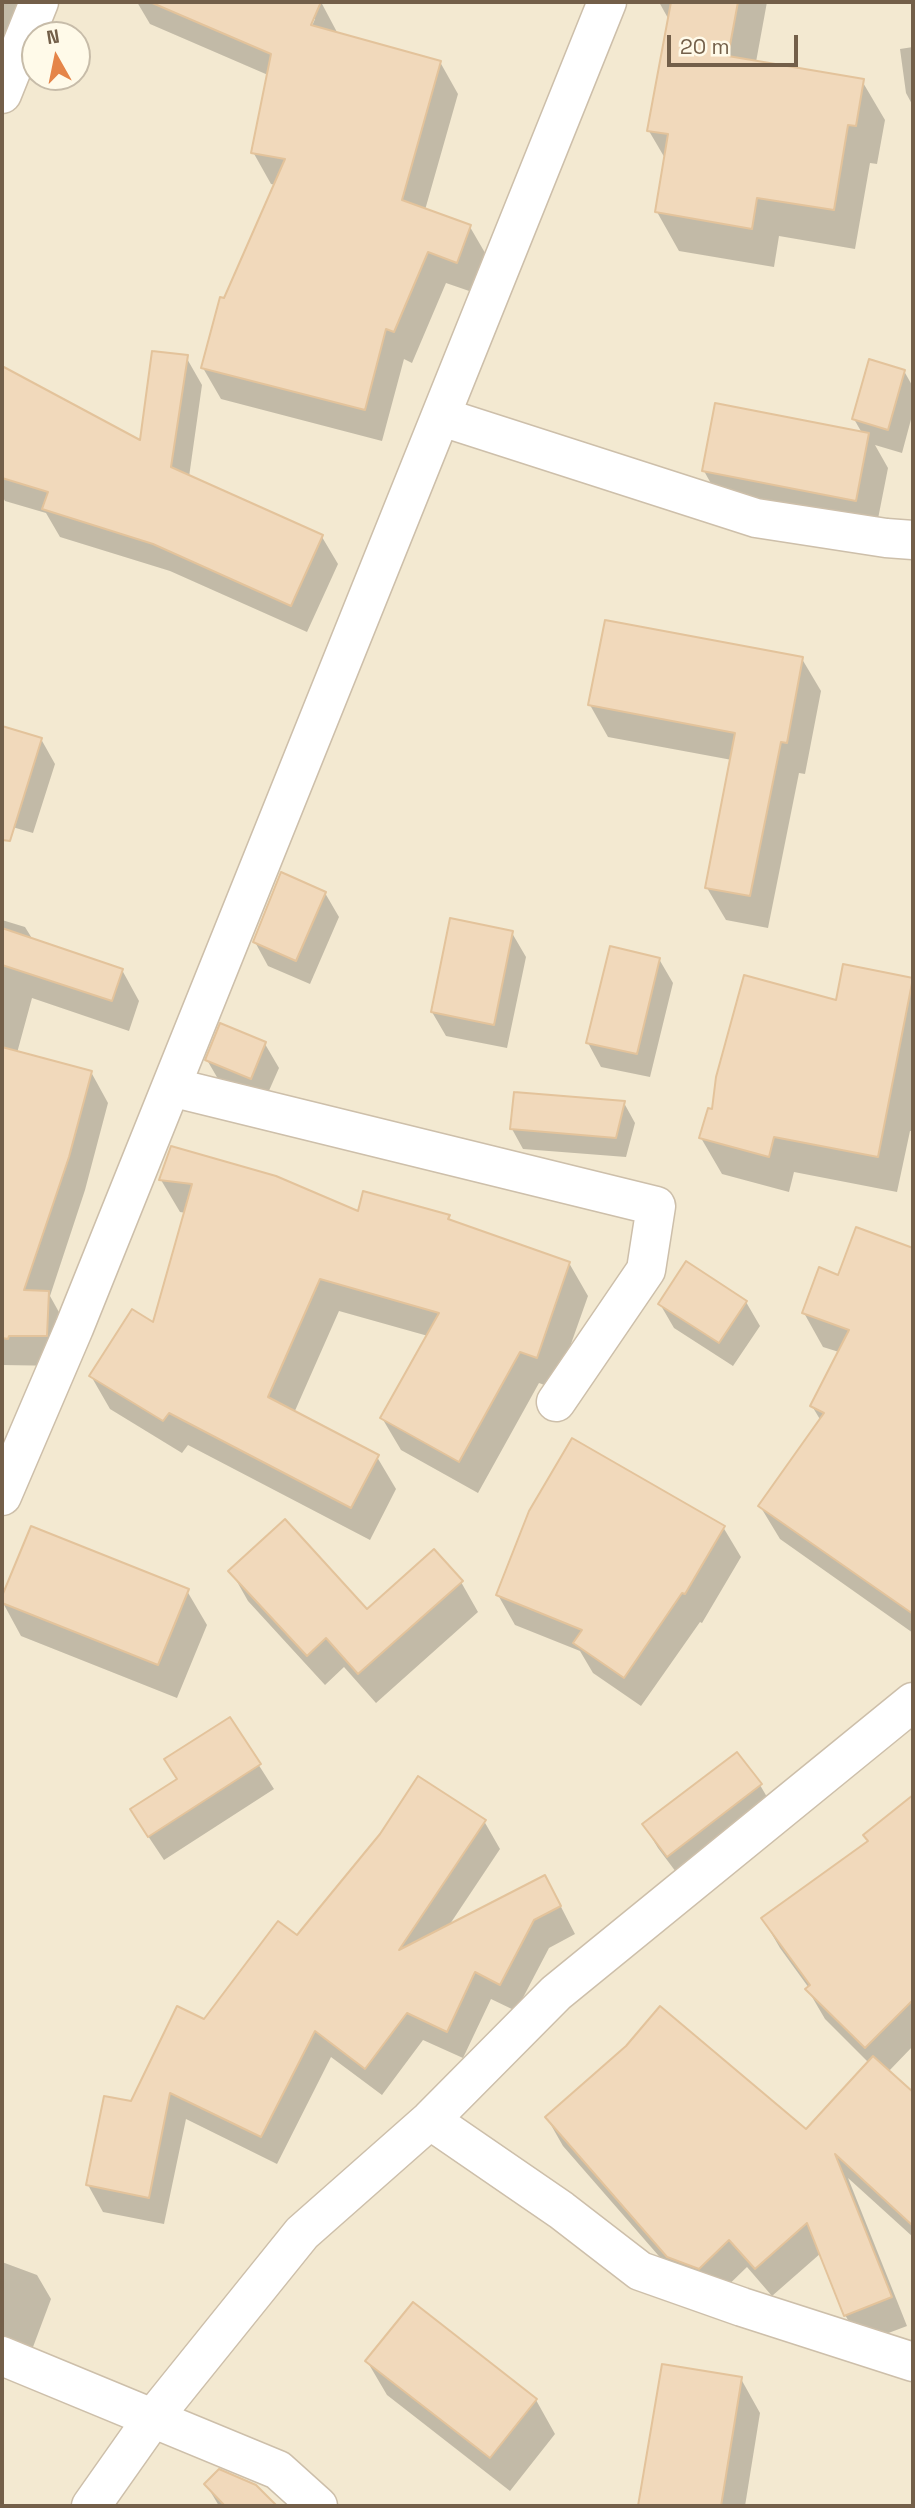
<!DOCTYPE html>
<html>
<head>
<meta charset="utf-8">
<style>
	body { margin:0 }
	#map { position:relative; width:915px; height:2508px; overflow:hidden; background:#fcf6e3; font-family:"Space Grotesk",sans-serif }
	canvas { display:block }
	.frame { position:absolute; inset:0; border:4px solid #735f49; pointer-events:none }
	.north { position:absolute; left:21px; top:21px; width:70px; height:70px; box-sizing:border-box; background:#fffae9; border:2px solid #c7bca9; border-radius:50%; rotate:351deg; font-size:19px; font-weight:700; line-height:28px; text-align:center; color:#735f49 }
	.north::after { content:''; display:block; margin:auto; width:24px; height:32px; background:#e58549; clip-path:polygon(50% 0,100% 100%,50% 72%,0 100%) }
	.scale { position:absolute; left:667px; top:35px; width:131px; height:32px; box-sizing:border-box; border:4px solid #735f49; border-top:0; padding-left:9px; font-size:21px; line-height:24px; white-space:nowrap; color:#735f49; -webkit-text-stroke:5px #fffae9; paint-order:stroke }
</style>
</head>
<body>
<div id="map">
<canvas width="915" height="2508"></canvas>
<div class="frame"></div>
<div class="north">N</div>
<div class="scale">20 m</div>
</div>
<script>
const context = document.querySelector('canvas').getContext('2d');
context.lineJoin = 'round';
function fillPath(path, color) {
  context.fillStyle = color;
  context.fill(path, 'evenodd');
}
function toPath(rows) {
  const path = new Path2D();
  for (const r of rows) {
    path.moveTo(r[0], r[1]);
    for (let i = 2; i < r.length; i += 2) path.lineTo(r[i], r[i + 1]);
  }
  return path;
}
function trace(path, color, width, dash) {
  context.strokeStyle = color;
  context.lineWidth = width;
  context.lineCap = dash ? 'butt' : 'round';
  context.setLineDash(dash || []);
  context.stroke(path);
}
fillPath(toPath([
	[2,2,913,2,913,2506,2,2506],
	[35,35,77,35,77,77,35,77]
]), '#f3e9d1');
fillPath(toPath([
	[2,2,45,2,2,110],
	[137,2,321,2,338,34,440,62,458,94,425,210,470,227,488,258,475,293,446,283,412,363,404,359,382,441,221,399,203,368,225,300,276,185,271,184,253,152,268,75,150,24],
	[312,19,315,19,309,33],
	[659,2,767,2,756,62,862,81,885,120,877,164,870,163,855,249,779,236,774,267,679,251,657,212,666,160,649,131,669,20],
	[913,47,913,106,906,93,900,49],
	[186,357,202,385,189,477,322,537,338,564,307,632,170,571,60,537,46,513,5,501,2,496,2,368,142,442],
	[904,371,913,387,913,412,902,453,875,445,888,468,875,534,723,505,704,471,862,433,854,419],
	[802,659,821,691,805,774,799,773,768,928,726,920,707,888,732,760,608,737,590,705],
	[2,728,41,739,55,764,33,833,2,824],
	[325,893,339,917,310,984,268,966,255,942],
	[2,920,25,927,33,940,122,970,139,1001,129,1031,32,998,17,1053,91,1072,108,1103,85,1190,50,1296,65,1323,63,1366,2,1365],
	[512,933,526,957,507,1048,446,1036,432,1012],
	[659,959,673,983,650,1077,601,1067,588,1043],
	[845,966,913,980,913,1131,910,1131,897,1192,794,1172,789,1192,722,1174,701,1138,713,1111,837,1003],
	[265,1044,279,1068,264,1102,221,1084,207,1060],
	[624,1103,635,1123,626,1157,523,1149,512,1129],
	[172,1148,359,1213,448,1217,452,1222,569,1263,588,1296,555,1389,539,1383,478,1493,401,1450,382,1418,428,1336,339,1311,294,1413,377,1457,396,1489,370,1540,188,1445,182,1453,110,1409,91,1376,154,1325,186,1213,180,1212,161,1180],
	[857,1229,913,1249,913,1633,780,1539,760,1506,821,1421,812,1406,839,1352,823,1347,804,1313,839,1277],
	[746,1302,760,1326,733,1366,674,1328,660,1304],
	[723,1527,741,1557,702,1623,700,1622,641,1706,593,1673,580,1651,515,1625,498,1595],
	[32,1528,187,1591,207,1625,177,1698,21,1636,2,1601],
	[231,1571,367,1611,461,1582,478,1612,376,1703,344,1667,325,1685,248,1601],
	[230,1720,274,1789,164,1860,146,1833,178,1780],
	[760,1785,774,1809,682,1880,658,1848,644,1825],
	[913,1797,913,2046,888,2072,913,2095,913,2237,848,2178,907,2326,862,2343,845,2315,821,2253,772,2296,747,2267,716,2297,685,2286,563,2146,547,2118,806,2131,869,2063,825,2019,808,1990,809,1988,780,1948,763,1919,869,1843,865,1835],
	[484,1821,500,1849,448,1927,560,1905,575,1934,549,1948,516,2011,491,1999,463,2058,423,2040,382,2095,331,2057,277,2164,186,2119,164,2224,103,2212,88,2185,132,2103,204,2021,297,1937],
	[2,2262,37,2275,51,2299,30,2355,2,2345],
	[367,2361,536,2400,555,2434,510,2491,387,2395],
	[663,2366,741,2379,760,2413,745,2506,640,2506],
	[206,2484,255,2486,274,2506,219,2506]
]), '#0003');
const building = toPath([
	[150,2,321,2,311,25,441,61,402,200,471,225,457,263,428,252,394,332,386,329,365,410,201,368,220,297,224,298,285,159,251,153,271,54,150,2],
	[671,2,738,2,728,56,864,79,856,126,848,125,834,210,757,198,752,229,655,212,668,134,647,131,671,2],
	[152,351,188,355,171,467,323,535,291,606,153,544,42,509,48,492,2,478,2,366,140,440,152,351],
	[869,359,905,370,888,430,852,419,869,359],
	[715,403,869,433,856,501,702,471,715,403],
	[605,620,803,657,787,743,781,742,750,896,705,888,735,733,588,705,605,620],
	[2,726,42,738,10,841,2,840,2,726],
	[281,872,326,892,296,961,253,942,281,872],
	[450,918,513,931,494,1025,431,1012,450,918],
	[2,928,123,969,112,1001,2,965,2,928],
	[610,946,660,958,637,1054,586,1043,610,946],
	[843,964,913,978,878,1157,774,1137,769,1157,699,1138,708,1108,712,1109,716,1077,744,975,836,1000,843,964],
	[220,1023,266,1042,251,1079,205,1060,220,1023],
	[2,1047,92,1071,69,1157,24,1290,49,1291,47,1336,9,1336,8,1339,2,1338,2,1047],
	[514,1092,625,1101,616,1138,510,1129,514,1092],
	[171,1146,276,1176,358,1211,363,1191,450,1215,448,1219,570,1262,537,1358,520,1352,459,1462,380,1418,439,1313,320,1279,268,1397,379,1455,351,1508,169,1413,163,1421,89,1376,132,1309,153,1322,192,1184,159,1180,171,1146],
	[856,1227,913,1248,913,1614,758,1506,824,1413,810,1406,849,1330,802,1313,819,1267,838,1275,856,1227],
	[686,1261,747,1301,719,1343,658,1304,686,1261],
	[572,1438,725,1526,685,1594,682,1593,624,1678,573,1643,582,1630,496,1595,529,1511,572,1438],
	[285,1519,367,1609,434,1549,463,1581,358,1674,326,1638,307,1656,228,1571,285,1519],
	[31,1526,189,1589,158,1665,2,1603,2,1596,31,1526],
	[230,1717,261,1764,148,1837,130,1809,177,1779,164,1759,230,1717],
	[737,1752,762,1784,667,1857,642,1824,737,1752],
	[418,1776,486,1820,399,1950,545,1875,561,1906,534,1920,500,1985,475,1972,447,2032,407,2013,365,2069,315,2031,261,2137,170,2093,149,2198,86,2185,104,2096,131,2101,177,2006,204,2019,278,1921,297,1935,380,1834,418,1776],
	[913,1795,913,2000,865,2048,805,1989,810,1985,761,1918,868,1841,863,1835,913,1795],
	[660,2006,806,2129,873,2056,913,2092,913,2226,835,2154,892,2297,844,2316,807,2223,755,2269,729,2240,699,2269,667,2257,545,2117,626,2046,660,2006],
	[413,2302,537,2399,490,2458,365,2361,413,2302],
	[662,2364,742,2377,721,2506,638,2506,662,2364],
	[219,2469,256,2485,277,2506,225,2506,204,2484,219,2469]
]);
fillPath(building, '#f1d9bb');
trace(building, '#e3c39b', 2);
const minor = toPath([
	[2,94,39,2],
	[442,417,756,518,886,538,913,540],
	[171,1087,656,1206,646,1270,556,1402],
	[2,1496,74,1328,607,2],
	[430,2120,561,2210,640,2271,742,2307,913,2362],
	[2,2356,278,2470,318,2506],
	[91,2506,153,2418,302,2233,430,2120,556,1993,913,1702]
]);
trace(minor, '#cdbfaa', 41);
trace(minor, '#fff', 38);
</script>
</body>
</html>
